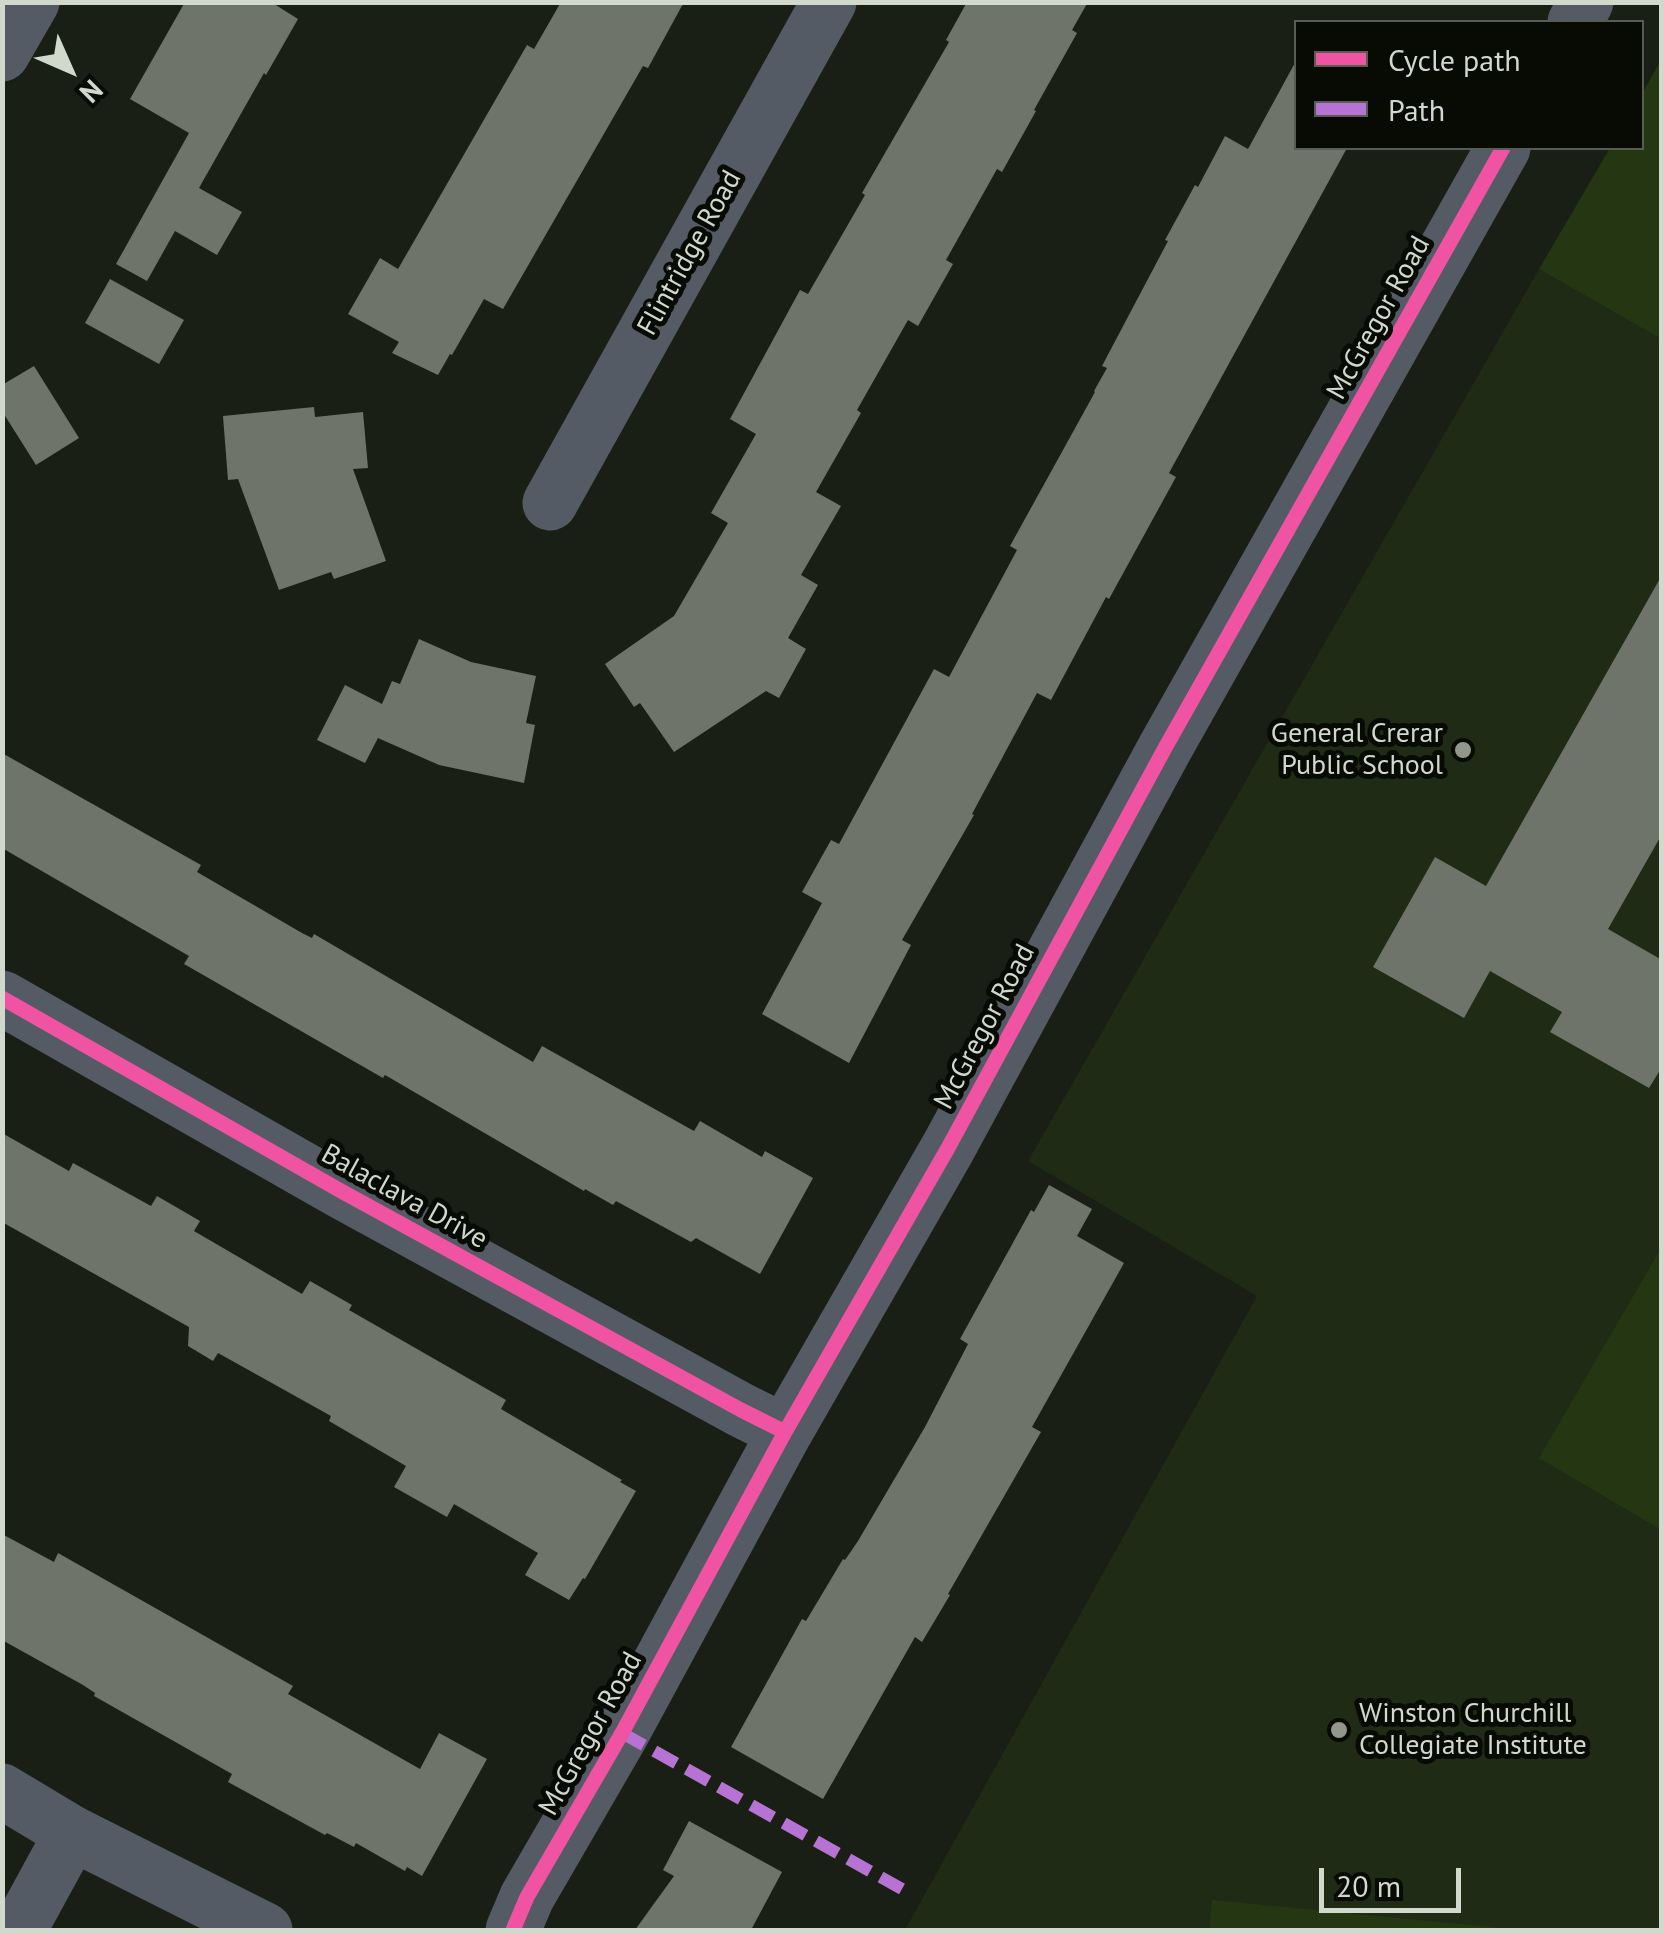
<!DOCTYPE html>
<html>
<head>
<meta charset="utf-8">
<style>
	body { margin:0 }
	#map { position:relative; width:1664px; height:1933px; overflow:hidden; background:#1a1f15; font-family:"PT Sans",sans-serif }
	canvas { display:block }
	.frame { position:absolute; inset:0; border:5px solid #d1d8cc; pointer-events:none }
	.legend { position:absolute; left:1294px; top:20px; width:350px; height:130px; box-sizing:border-box; background:#070b04; border:2px solid #585d54; margin:0; padding:12px 18px; list-style:none; font-size:30px; color:#d1d8cc }
	.legend li { display:flex; align-items:center; gap:20px; height:50px }
	.legend b { width:50px; border:2px solid #585d54 }
	.north { position:absolute; left:20px; top:20px; width:100px; height:100px; -webkit-text-stroke:8px #070b04; paint-order:stroke; rotate:135deg; font-size:28px; font-weight:700; line-height:40px; text-align:center; color:#d1d8cc }
	.north::after { content:''; display:block; margin:auto; width:35px; height:45px; background:#d1d8cc; clip-path:polygon(50% 0,100% 100%,50% 72%,0 100%) }
	.scale { position:absolute; left:1319px; top:1868px; width:142px; height:45px; box-sizing:border-box; border:5px solid #d1d8cc; border-top:0; padding-left:12px; font-size:30px; line-height:35px; white-space:nowrap; color:#d1d8cc; -webkit-text-stroke:8px #070b04; paint-order:stroke }
</style>
</head>
<body>
<div id="map">
<canvas width="1664" height="1933"></canvas>
<div class="frame"></div>
<ul class="legend">
<li><b style="height:12px;background:#f153a3"></b>Cycle path</li>
<li><b style="height:12px;background:#b673d3"></b>Path</li>
</ul>
<div class="north">N</div>
<div class="scale">20 m</div>
</div>
<script>
const context = document.querySelector('canvas').getContext('2d');
context.lineJoin = 'round';
function fillPath(path, color) {
  context.fillStyle = color;
  context.fill(path, 'evenodd');
}
function toPath(rows) {
  const path = new Path2D();
  for (const r of rows) {
    path.moveTo(r[0], r[1]);
    for (let i = 2; i < r.length; i += 2) path.lineTo(r[i], r[i + 1]);
  }
  return path;
}
function trace(path, color, width, dash) {
  context.strokeStyle = color;
  context.lineWidth = width;
  context.lineCap = dash ? 'butt' : 'round';
  context.setLineDash(dash || []);
  context.stroke(path);
}
function drawText(font, color, halo, rows, align = 'center') {
  context.font = font + ' "PT Sans",sans-serif';
  context.lineWidth = 10;
  context.setLineDash([]);
  context.textBaseline = 'middle';
  context.strokeStyle = halo;
  context.fillStyle = color;
  for (const [text, x, y, turn = 0] of rows) {
    context.save();
    context.translate(x, y);
    context.rotate((+turn || 0) * Math.PI / 180);
    context.textAlign = isNaN(turn) ? turn : align;
    if (halo) context.strokeText(text, 0, 0);
    context.fillText(text, 0, 0);
    context.restore();
  }
}
fillPath(toPath([
	[1539,269,1661,339,1661,1248,1540,1458,1661,1530,1661,1930,905,1930,1257,1296,1028,1161]
]), '#1f2b15');
fillPath(toPath([
	[1661,60,1661,339,1539,269,1610,148,1642,148,1642,94],
	[1661,1248,1661,1530,1539,1458],
	[1212,1900,1522,1930,1209,1930]
]), '#253612');
fillPath(toPath([
	[185,2,271,2,298,19,266,75,264,73,199,188,242,212,217,255,175,231,147,281,116,264,189,133,130,99],
	[561,2,684,2,648,68,643,66,503,309,484,299,452,355,450,354,438,375,392,353,399,342,348,314,380,258,398,269,527,45,534,49],
	[967,2,1088,2,1072,30,1077,33,1034,110,1036,111,1002,172,997,169,946,260,953,264,918,326,908,320,857,410,861,413,816,492,841,506,801,575,818,585,788,638,806,649,779,698,766,691,674,752,640,703,634,707,605,664,674,616,728,523,711,513,756,434,730,419,800,290,808,294,865,195,862,193,949,42,946,40],
	[1296,61,1296,148,1347,148,1169,473,1176,477,1109,599,1106,597,1051,700,1037,693,972,814,974,815,902,940,911,945,849,1063,762,1014,822,903,802,892,831,840,839,844,934,669,949,677,1017,550,1010,546,1095,392,1094,391,1107,368,1102,366,1168,241,1165,240,1195,185,1198,187,1225,136,1248,149],
	[110,279,184,320,159,364,85,323],
	[34,366,79,438,36,465,2,411,2,385],
	[314,407,315,417,363,412,368,468,353,469,386,561,334,579,331,572,279,590,238,479,228,480,223,416],
	[1662,575,1662,834,1608,929,1662,960,1662,1067,1649,1088,1550,1032,1562,1012,1490,971,1464,1018,1373,967,1435,857,1486,886],
	[419,639,471,662,536,676,526,723,535,725,524,783,439,765,378,738,365,763,317,740,345,685,382,704,392,681,400,684],
	[2,753,201,865,197,872,302,933,312,938,314,934,533,1062,542,1046,694,1131,700,1121,762,1157,765,1151,813,1178,760,1274,696,1238,691,1242,616,1201,613,1205,585,1189,584,1191,385,1075,383,1078,184,964,189,956,2,848],
	[2,1133,69,1171,73,1163,151,1206,157,1196,200,1221,194,1231,302,1294,310,1281,352,1305,349,1310,506,1400,501,1409,622,1480,620,1482,636,1491,585,1579,583,1578,569,1600,525,1575,538,1553,454,1504,447,1517,394,1487,406,1466,329,1421,331,1416,218,1353,213,1361,188,1346,189,1327,2,1222],
	[1049,1185,1092,1209,1077,1236,1124,1263,1032,1427,1041,1432,948,1594,950,1595,922,1642,915,1637,823,1799,731,1747,802,1619,806,1621,843,1559,845,1560,858,1541,925,1427,968,1344,960,1339,1031,1210,1034,1212],
	[2,1534,54,1562,58,1553,293,1686,288,1694,420,1769,439,1733,487,1759,422,1876,407,1867,405,1871,356,1843,354,1847,327,1833,325,1835,228,1782,232,1774,94,1696,95,1693,83,1685,2,1640],
	[689,1821,782,1872,751,1930,635,1930,674,1876,663,1870]
]), '#6f746a');
trace(toPath([
	[1575,22,1586,2],
	[2,54,32,2],
	[550,503,829,2],
	[2,998,341,1191,741,1410,785,1432],
	[2,1791,72,1833,265,1930],
	[19,1930,72,1833],
	[513,1930,527,1897,622,1733,785,1432,948,1148,1165,748,1503,148]
]), '#555b64', 55);
trace(toPath([
	[622,1733,902,1889]
]), '#b673d3', 12, [25, 12]);
trace(toPath([
	[2,998,341,1191,741,1410,785,1432],
	[513,1930,527,1897,622,1733,785,1432,948,1148,1165,748,1503,148]
]), '#f153a3', 15);
for (const [x, y, r, color] of [
	[1463,750,10,"#91978c"],
	[1339,1730,10,"#91978c"]
]) {
  const dot = new Path2D();
  dot.arc(x, y, r, 0, 2 * Math.PI);
  context.fillStyle = color;
  context.fill(dot);
  trace(dot, '#070b04', 4);
}
drawText('28px', '#d1d8cc', '#070b04', [
	["Flintridge Road",690,253,-61],
	["McGregor Road",1379,318,-61],
	["McGregor Road",985,1027,-62],
	["Balaclava Drive",404,1197,29],
	["McGregor Road",591,1734,-61]
]);
drawText('28px', '#d1d8cc', '#070b04', [
	["General Crerar",1443,734],
	["Public School",1443,766],
	["Winston Churchill",1359,1714,"left"],
	["Collegiate Institute",1359,1746,"left"]
], 'right');
</script>
</body>
</html>
